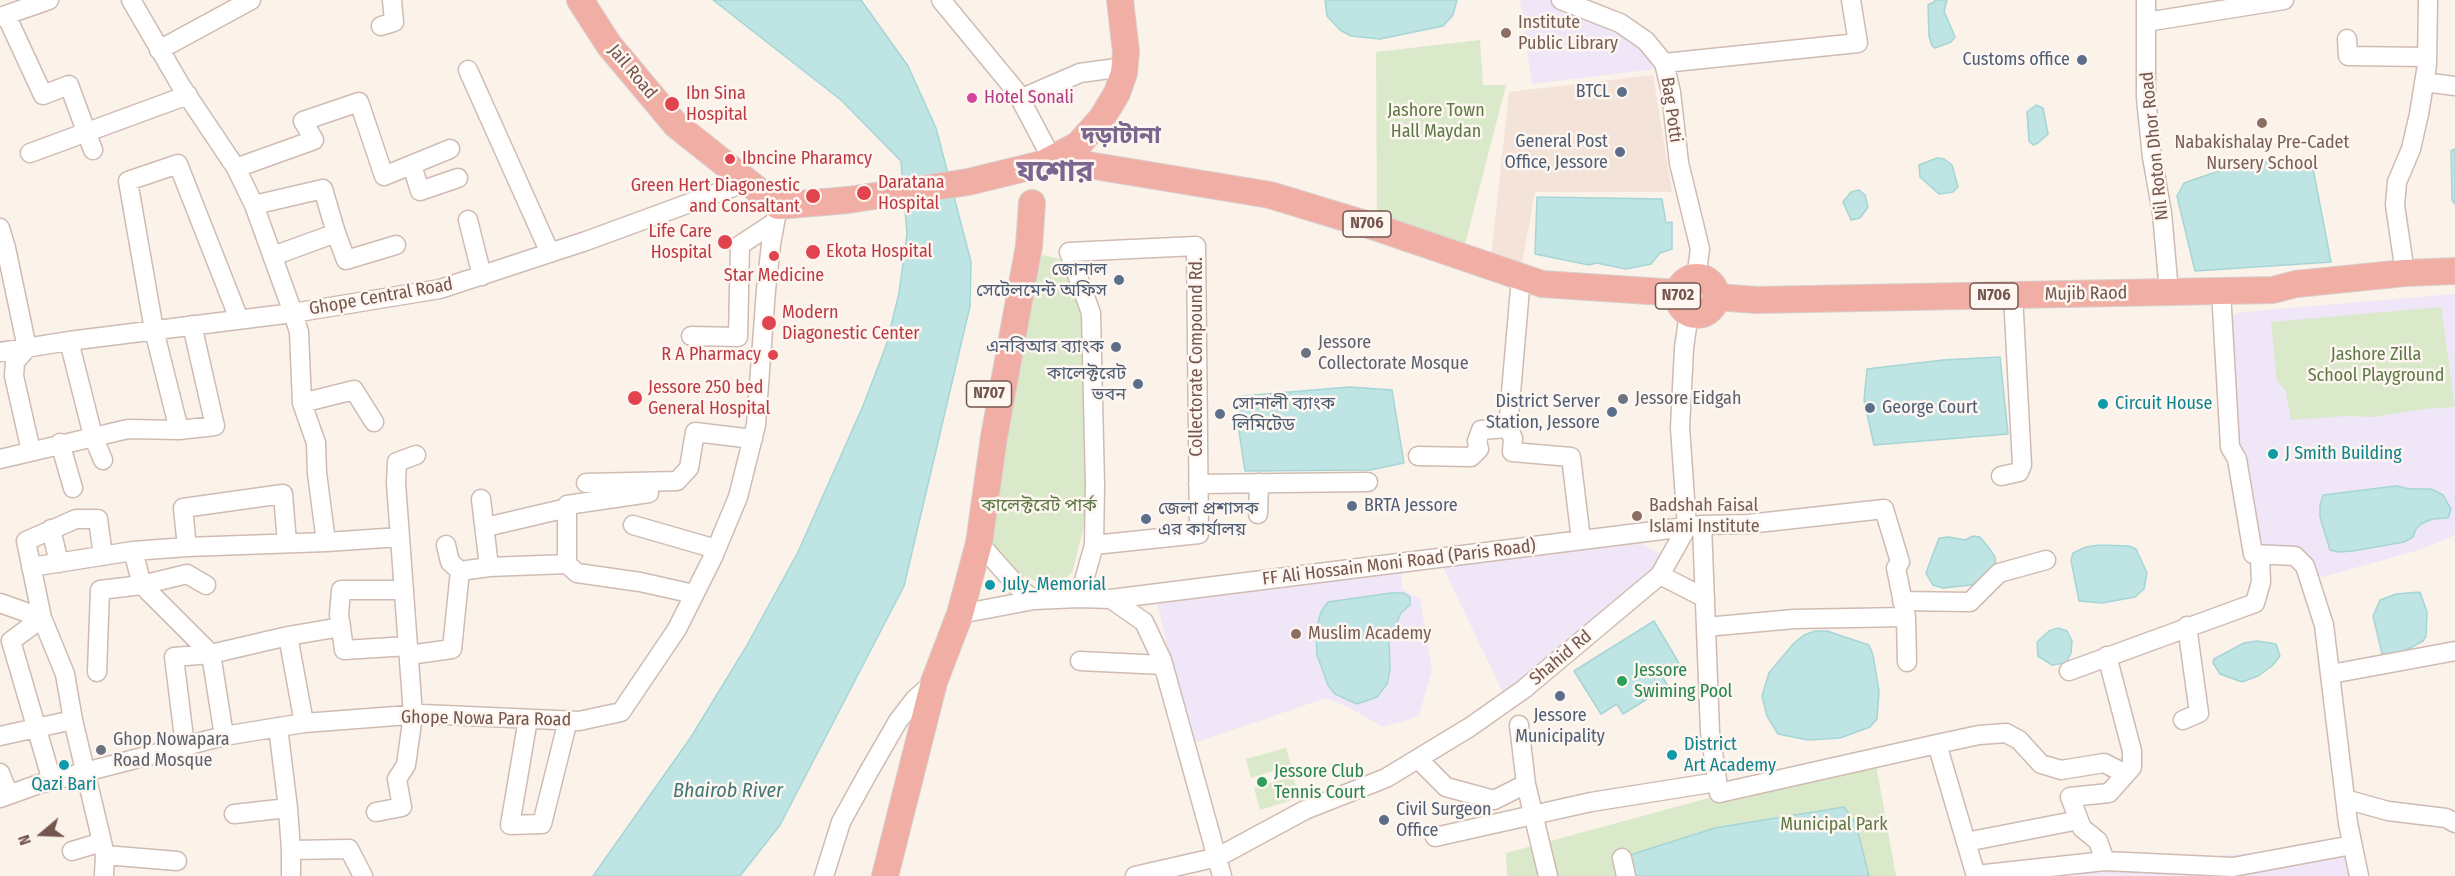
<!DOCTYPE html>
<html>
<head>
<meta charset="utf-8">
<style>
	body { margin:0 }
	#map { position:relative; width:2455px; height:876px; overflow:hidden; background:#fbf2ea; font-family:"Fira Sans Condensed",sans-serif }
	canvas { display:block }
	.north { position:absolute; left:12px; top:804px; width:60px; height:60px; -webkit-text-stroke:4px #fef6f0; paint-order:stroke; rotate:251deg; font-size:16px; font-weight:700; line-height:24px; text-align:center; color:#75564e }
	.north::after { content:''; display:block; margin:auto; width:21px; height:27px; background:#75564e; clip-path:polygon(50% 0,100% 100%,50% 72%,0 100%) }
</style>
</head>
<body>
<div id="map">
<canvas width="2455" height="876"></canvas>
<div class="north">N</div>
</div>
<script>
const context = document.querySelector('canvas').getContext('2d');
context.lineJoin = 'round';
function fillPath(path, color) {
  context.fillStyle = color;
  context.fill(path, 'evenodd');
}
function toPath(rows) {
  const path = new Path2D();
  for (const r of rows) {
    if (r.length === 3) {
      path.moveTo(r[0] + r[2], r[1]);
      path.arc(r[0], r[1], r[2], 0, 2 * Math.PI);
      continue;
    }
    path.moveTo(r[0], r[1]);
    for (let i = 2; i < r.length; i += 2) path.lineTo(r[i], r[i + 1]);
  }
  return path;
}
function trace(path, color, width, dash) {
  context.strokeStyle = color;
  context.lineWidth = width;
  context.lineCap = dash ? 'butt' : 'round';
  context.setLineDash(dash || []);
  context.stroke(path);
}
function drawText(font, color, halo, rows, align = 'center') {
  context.font = font + ' "Fira Sans Condensed","Noto Sans Bengali",sans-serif';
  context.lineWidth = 5;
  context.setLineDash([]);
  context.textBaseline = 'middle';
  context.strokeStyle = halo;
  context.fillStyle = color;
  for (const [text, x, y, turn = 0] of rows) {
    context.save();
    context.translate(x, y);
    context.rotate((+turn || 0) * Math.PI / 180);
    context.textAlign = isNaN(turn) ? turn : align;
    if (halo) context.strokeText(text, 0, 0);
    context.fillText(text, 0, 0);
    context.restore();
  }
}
fillPath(toPath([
	[1653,75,1672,192,1535,192,1522,264,1491,258,1509,92]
]), '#f3e3d9');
fillPath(toPath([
	[1520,0,1551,0,1619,27,1650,51,1656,69,1532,84],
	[2455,294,2455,535,2422,549,2323,577,2257,546,2233,446,2225,318,2243,312],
	[1637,541,1660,554,1661,563,1504,695,1442,565],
	[1401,566,1402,589,1420,599,1432,670,1419,716,1383,727,1350,708,1326,698,1191,744,1156,598],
	[2352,845,2359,876,1976,875]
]), '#efe6f8');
fillPath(toPath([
	[1480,40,1483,85,1506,85,1464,248,1377,223,1376,52],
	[1043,255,1060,259,1072,276,1087,312,1087,515,1072,573,1056,586,1043,585,1017,573,1002,553,992,550,982,541,1031,269],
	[2441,307,2455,407,2422,409,2374,417,2347,416,2291,420,2286,392,2277,380,2271,322],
	[1286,748,1291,765,1251,778,1246,759],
	[1876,765,1896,876,1507,876,1506,853,1705,799],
	[1293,776,1299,798,1260,810,1254,788]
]), '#dae9c9');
const water = toPath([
	[713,0,861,0,908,66,936,128,971,262,970,306,904,586,780,825,740,876,593,876,691,737,746,647,798,552,863,406,886,346,899,293,907,234,901,161,841,100,713,0],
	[1325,0,1457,0,1453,15,1443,26,1380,39,1351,36,1340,30,1327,16,1325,0],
	[1935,0,1947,0,1944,11,1955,37,1951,42,1935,48,1932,46,1929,36,1928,5,1934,2,1935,0],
	[2036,105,2043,108,2048,134,2038,143,2033,145,2029,141,2027,112,2036,105],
	[2455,149,2455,204,2452,200,2451,151,2455,149],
	[1937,158,1944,159,1952,165,1958,187,1953,192,1939,194,1920,177,1919,165,1937,158],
	[2311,158,2331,262,2195,271,2177,196,2184,183,2239,164,2311,158],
	[1859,190,1865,195,1868,207,1860,218,1851,220,1843,202,1851,192,1859,190],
	[1537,197,1662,199,1666,223,1672,222,1672,249,1660,253,1651,264,1626,269,1597,263,1589,265,1535,254,1537,197],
	[2000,357,2008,434,1874,445,1864,400,1867,369,1943,360,2000,357],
	[1350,387,1392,390,1404,463,1370,470,1245,471,1238,425,1241,396,1350,387],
	[2396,486,2410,489,2431,489,2443,495,2451,509,2448,518,2432,519,2421,524,2416,529,2413,537,2404,542,2353,551,2338,552,2330,550,2320,517,2320,506,2323,495,2396,486],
	[1973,536,1980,537,1989,548,1995,557,1996,567,1978,583,1971,585,1943,588,1933,585,1926,573,1939,538,1949,537,1965,540,1973,536],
	[2100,545,2129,546,2136,549,2147,573,2144,589,2135,597,2102,603,2079,601,2071,560,2073,553,2086,547,2100,545],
	[2420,592,2427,612,2426,636,2423,641,2410,648,2383,658,2373,616,2380,600,2396,594,2420,592],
	[1391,593,1403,593,1410,597,1410,605,1401,613,1389,640,1390,670,1387,684,1377,697,1357,704,1335,694,1328,685,1317,655,1316,630,1321,612,1328,602,1391,593],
	[1654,621,1680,665,1662,676,1668,686,1623,714,1617,704,1601,714,1574,671,1654,621],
	[2058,628,2067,631,2072,641,2071,653,2066,663,2052,665,2038,656,2037,642,2049,631,2058,628],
	[1815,631,1827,631,1869,645,1873,655,1879,691,1877,719,1870,727,1840,738,1808,740,1778,734,1767,716,1762,696,1769,673,1794,643,1804,635,1815,631],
	[2257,641,2276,644,2280,656,2272,666,2258,676,2242,682,2220,674,2213,663,2214,659,2244,643,2257,641],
	[1844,807,1856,824,1869,876,1634,876,1630,855,1715,828,1844,807]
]);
fillPath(water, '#bfe4e4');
trace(water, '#a6d5d5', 1.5);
const minor = toPath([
	[131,0,181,86,236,168,254,205,293,313,299,332,302,403,316,443,317,473,326,542,400,537],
	[941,0,1016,91,1052,159],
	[1561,0,1620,23,1646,41,1664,63,1671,92,1679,163,1700,249,1696,278],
	[2146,0,2146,98,2152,157,2162,213,2169,292],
	[6,15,43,95,69,85,93,150],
	[0,17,49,0],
	[2146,22,2284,0],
	[381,26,394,22,392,0],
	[2347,39,2348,56,2427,57],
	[159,50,251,0],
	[1664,63,1858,43,1851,0],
	[468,70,550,253],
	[2424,82,2455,86],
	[1020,99,1080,73,1124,67],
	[30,153,188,95],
	[412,165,420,191,458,178],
	[236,168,314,140,303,121,359,102,384,176,450,149],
	[254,205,323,189,336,233],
	[468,220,482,276],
	[0,228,6,248,27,348,15,362,14,376,31,451],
	[273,256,336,233,346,260,396,245],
	[2405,273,2395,205,2397,182,2411,149,2419,114,2427,65,2428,0],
	[2221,291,2230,447,2237,459,2253,554,2295,556,2305,566,2324,625,2348,823,2359,876],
	[691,336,738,337,740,245,775,222],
	[69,341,93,436,103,460],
	[0,352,69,341,293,313,440,289,586,241,747,182],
	[302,403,354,390,374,422],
	[1508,428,1521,277],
	[179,430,154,330,128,181,178,164,239,319],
	[60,443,73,488],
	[1418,456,1471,457,1479,449,1477,441,1481,430,1508,428,1513,438,1512,452,1571,457,1581,540],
	[0,459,128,429,179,430,215,426,192,325],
	[2001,476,2019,472,2022,465,2013,295],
	[586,483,677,481,689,468,695,432,753,439],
	[1198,484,1368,482],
	[649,493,567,505,567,564,577,573,640,582,694,594],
	[481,499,489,567],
	[1258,514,1259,483],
	[633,525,716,549],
	[1702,525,1710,732,1719,793,1937,744,1976,876],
	[486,527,567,508],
	[51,529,59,563],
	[979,543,1018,587,1034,600],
	[446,545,450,562,460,571,489,567,567,564],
	[187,547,183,508,283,494,287,543],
	[133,551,142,585,187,574,206,585],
	[31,567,133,551,187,547,326,542],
	[1660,575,1705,598],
	[1079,598,1094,545,1095,485,1091,313,1069,252,1196,246,1199,534,1094,545],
	[1111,599,1702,525,1748,524,1884,509,1900,562,1896,568,1906,617,1794,619,1706,627],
	[1902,601,1970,602,1999,573,2046,560],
	[0,603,42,618,65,674,73,720,102,842,105,855,104,876],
	[960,614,1034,600,1079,598,1111,599,1144,622,1162,660,1222,876],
	[1906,617,1907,662],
	[341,627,344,650,408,646],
	[409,655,452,649,460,571],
	[1080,661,1163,665],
	[2069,671,2255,603,2261,582,2260,559],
	[97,672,100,590,142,585,211,654],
	[2331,674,2455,651],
	[528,719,510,825,542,824,568,720],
	[2183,720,2199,713,2187,626],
	[304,723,288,636,341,627,339,615,341,590,404,590],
	[1519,725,1526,784,1548,876],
	[278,727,288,808,291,850],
	[0,736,73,720],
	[224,736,211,654,288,636],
	[1937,744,1979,735,2006,733,2019,740,2041,764,2061,770,2104,763,2126,774],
	[185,746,174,657,211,654],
	[1418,759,1446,787,1494,800,1526,784],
	[0,773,9,795],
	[52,781,11,641,42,618,26,541,76,519,98,519,103,556],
	[0,798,39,784,185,746,224,736,304,723,422,714,579,721,621,712,677,629,713,557,738,497,756,425,766,290,771,244,778,206],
	[2345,799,2388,811,2446,818,2455,823],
	[376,812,402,807,397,779,406,765,413,715,396,483,397,462,416,455],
	[234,814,288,808],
	[1435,837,1591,802,1717,782],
	[1966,842,2079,820],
	[72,851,102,842],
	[105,855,177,861],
	[1622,858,1626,876],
	[2105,861,2098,841,2082,828,2070,797,2109,793,2132,767,2132,751,2107,656],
	[291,874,291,850,349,849,363,876],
	[1976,875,2105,861,2233,867,2352,845],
	[824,876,841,822,868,773,898,721,915,699,934,682],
	[1135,876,1218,857,1305,810,1386,778,1470,727,1524,689,1660,575,1687,527,1680,428,1684,348,1689,313]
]);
const highway = toPath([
	[580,0,609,45,676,125,778,206,848,200,968,182,1042,164,1078,145,1102,118,1117,93,1124,73,1126,52,1120,0],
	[1052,159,1270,195,1372,226,1542,284,1679,293],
	[1697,296,19],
	[1716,297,1757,300,2273,290,2296,284,2405,273,2455,271],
	[885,876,934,682,960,614,979,543,994,437,1029,246,1032,203]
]);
trace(minor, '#cfbbb2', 21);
trace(highway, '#d8d0cd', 28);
trace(minor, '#fff', 18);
trace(highway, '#f1aea5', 26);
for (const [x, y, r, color] of [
	[1506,33,6,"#8d6e63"],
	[2082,60,6,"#5c6f8a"],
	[1622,92,6,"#5c6f8a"],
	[972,98,6,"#d1479c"],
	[672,104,8,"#e0444e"],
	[2262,123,6,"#8d6e63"],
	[1620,152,6,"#5c6f8a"],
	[730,159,6,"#e0444e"],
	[864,193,8,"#e0444e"],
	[813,196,8,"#e0444e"],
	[725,242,8,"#e0444e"],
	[813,252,8,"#e0444e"],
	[774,256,6,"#e0444e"],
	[1119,280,6,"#5c6f8a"],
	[769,323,8,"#e0444e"],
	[1116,347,6,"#5c6f8a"],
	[1306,353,6,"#6b7280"],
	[773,355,6,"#e0444e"],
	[1138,384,6,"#5c6f8a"],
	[635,398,8,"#e0444e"],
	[1623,399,6,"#6b7280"],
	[2103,404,6,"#0f9aa8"],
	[1870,408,6,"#5c6f8a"],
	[1612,412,6,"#5c6f8a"],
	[1220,414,6,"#5c6f8a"],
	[2273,454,6,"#0f9aa8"],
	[1352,506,6,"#5c6f8a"],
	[1637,516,6,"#8d6e63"],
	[1146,519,6,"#5c6f8a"],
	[990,585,6,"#0f9aa8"],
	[1296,634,6,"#8d6e63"],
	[1622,681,6,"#2e9e5b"],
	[1560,696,6,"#5c6f8a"],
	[101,750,6,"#6b7280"],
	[1672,755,6,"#0f9aa8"],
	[64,765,6,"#0f9aa8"],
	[1262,782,6,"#2e9e5b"],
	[1384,820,6,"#5c6f8a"]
]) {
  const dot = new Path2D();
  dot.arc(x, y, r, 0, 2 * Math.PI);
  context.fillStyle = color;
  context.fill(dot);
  trace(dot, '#fef6f0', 2);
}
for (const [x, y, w] of [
	[1367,224,48],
	[1678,296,45],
	[1994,296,48],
	[989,394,45]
]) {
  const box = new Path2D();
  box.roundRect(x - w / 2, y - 13, w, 26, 4.5);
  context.fillStyle = '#fef6f0';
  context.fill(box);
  trace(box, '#75564e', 1.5);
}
drawText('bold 16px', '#75564e', null, [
	["N706",1367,224],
	["N702",1678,296],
	["N706",1994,296],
	["N707",989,394]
]);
drawText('18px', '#785e54', '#fef6f0', [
	["Institute",1518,23],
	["Public Library",1518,44],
	["Nabakishalay Pre-Cadet",2262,143,"center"],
	["Nursery School",2262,164,"center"],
	["Badshah Faisal",1649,506],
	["Islami Institute",1649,527],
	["Muslim Academy",1308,634]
], 'left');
drawText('18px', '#4e5e75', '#fef6f0', [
	["Customs office",2070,60],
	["BTCL",1610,92],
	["General Post",1608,142],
	["Office, Jessore",1608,163],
	["জোনাল",1107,270],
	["সেটেলমেন্ট অফিস",1107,291],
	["এনবিআর ব্যাংক",1104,347],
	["কালেক্টরেট",1126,374],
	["ভবন",1126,395],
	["District Server",1600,402],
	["Station, Jessore",1600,423],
	["সোনালী ব্যাংক",1232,404,"left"],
	["লিমিটেড",1232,425,"left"],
	["George Court",1882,408,"left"],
	["BRTA Jessore",1364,506,"left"],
	["জেলা প্রশাসক",1158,509,"left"],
	["এর কার্যালয়",1158,530,"left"],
	["Jessore",1560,716,"center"],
	["Municipality",1560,737,"center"],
	["Civil Surgeon",1396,810,"left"],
	["Office",1396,831,"left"]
], 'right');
drawText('18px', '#75564e', '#fef6f0', [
	["Jail Road",632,72,50],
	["Bag Potti",1671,110,82],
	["Nil Roton Dhor Road",2155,146,-96],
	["Mujib Raod",2086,294,-1],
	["Ghope Central Road",381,297,-10],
	["Collectorate Compound Rd.",1197,357,-90],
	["FF Ali Hossain Moni Road (Paris Road)",1399,563,-7],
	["Shahid Rd",1561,658,-40],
	["Ghope Nowa Para Road",486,719,1]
]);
drawText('18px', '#be3a42', '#fef6f0', [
	["Ibn Sina",686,94],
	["Hospital",686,115],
	["Ibncine Pharamcy",742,159],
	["Daratana",878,183],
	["Hospital",878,204],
	["Green Hert Diagonestic",800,186,"right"],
	["and Consaltant",800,207,"right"],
	["Life Care",712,232,"right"],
	["Hospital",712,253,"right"],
	["Ekota Hospital",826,252],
	["Star Medicine",774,276,"center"],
	["Modern",782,313],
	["Diagonestic Center",782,334],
	["R A Pharmacy",761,355,"right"],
	["Jessore 250 bed",648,388],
	["General Hospital",648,409]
], 'left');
drawText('18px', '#b23c85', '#fef6f0', [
	["Hotel Sonali",984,98]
], 'left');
drawText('18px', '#5e7947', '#fef6f0', [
	["Jashore Town",1436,111],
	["Hall Maydan",1436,132],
	["Jashore Zilla",2376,355],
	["School Playground",2376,376],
	["কালেক্টরেট পার্ক",1039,506],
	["Municipal Park",1834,825]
]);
drawText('18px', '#5b616d', '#fef6f0', [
	["Jessore",1318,343],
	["Collectorate Mosque",1318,364],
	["Jessore Eidgah",1635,399],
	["Ghop Nowapara",113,740],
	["Road Mosque",113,761]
], 'left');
drawText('18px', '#0d838f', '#fef6f0', [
	["Circuit House",2115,404],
	["J Smith Building",2285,454],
	["July_Memorial",1002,585],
	["District",1684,745],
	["Art Academy",1684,766],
	["Qazi Bari",64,785,"center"]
], 'left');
drawText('18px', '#27864d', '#fef6f0', [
	["Jessore",1634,671],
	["Swiming Pool",1634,692],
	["Jessore Club",1274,772],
	["Tennis Court",1274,793]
], 'left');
drawText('italic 20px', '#427778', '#fef6f0', [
	["Bhairob River",728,791]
]);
drawText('bold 24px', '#7c6690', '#fef6f0', [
	["দড়াটানা",1121,136]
]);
drawText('bold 30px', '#7c6690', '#fef6f0', [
	["যশোর",1055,173]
]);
</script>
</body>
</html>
